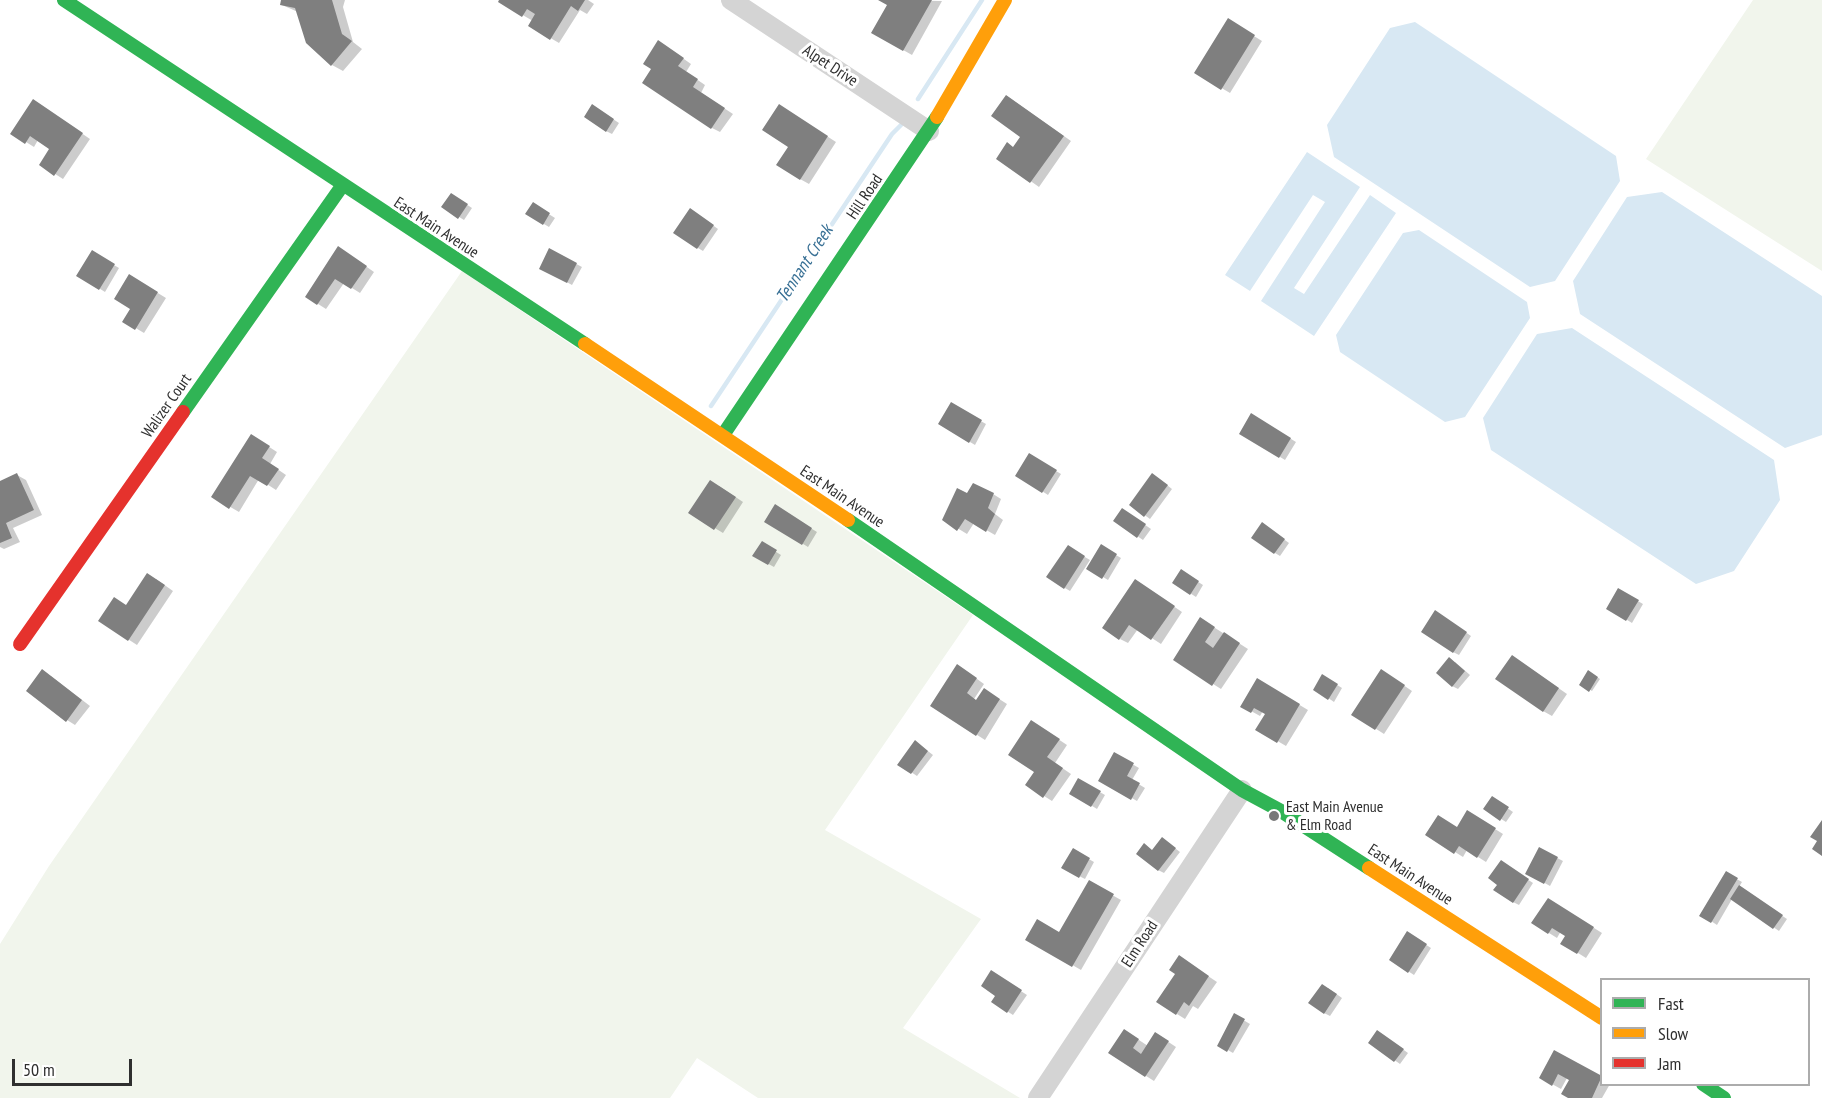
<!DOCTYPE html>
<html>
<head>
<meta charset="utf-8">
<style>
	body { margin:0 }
	#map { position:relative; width:1822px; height:1098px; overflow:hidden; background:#fff; font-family:"PT Sans Narrow",sans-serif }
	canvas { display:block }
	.legend { position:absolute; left:1600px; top:978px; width:210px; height:108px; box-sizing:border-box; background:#fff; border:2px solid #acacac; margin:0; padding:8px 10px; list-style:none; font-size:18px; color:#2f2f2f }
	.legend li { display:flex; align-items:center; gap:12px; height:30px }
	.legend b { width:30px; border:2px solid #acacac }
	.scale { position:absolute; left:12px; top:1059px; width:120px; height:27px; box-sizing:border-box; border:3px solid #2f2f2f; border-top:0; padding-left:8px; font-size:18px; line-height:21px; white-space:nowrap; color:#2f2f2f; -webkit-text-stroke:4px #fff; paint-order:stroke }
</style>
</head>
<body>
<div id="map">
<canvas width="1822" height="1098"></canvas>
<ul class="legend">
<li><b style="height:8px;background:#30b455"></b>Fast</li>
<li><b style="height:8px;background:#ff9f0a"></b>Slow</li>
<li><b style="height:8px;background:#e5322d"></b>Jam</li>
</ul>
<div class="scale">50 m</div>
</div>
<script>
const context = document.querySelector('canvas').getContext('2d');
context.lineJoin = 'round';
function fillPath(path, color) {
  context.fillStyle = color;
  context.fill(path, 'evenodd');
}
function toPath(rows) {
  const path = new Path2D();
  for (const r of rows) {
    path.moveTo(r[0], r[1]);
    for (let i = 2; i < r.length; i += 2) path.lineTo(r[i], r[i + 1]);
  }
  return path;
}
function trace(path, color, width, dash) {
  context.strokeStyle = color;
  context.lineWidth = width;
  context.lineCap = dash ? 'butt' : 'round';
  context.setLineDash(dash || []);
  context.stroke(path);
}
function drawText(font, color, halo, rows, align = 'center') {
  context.font = font + ' "PT Sans Narrow",sans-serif';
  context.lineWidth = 6;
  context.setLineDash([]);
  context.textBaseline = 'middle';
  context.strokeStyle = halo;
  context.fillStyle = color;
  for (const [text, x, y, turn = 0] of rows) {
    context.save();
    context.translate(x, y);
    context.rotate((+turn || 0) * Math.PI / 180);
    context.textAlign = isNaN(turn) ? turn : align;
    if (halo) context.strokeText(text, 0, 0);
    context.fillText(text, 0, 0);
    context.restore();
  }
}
fillPath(toPath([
	[1753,0,1822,0,1822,271,1646,159],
	[462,271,973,615,825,830,981,919,903,1028,1020,1098,758,1098,697,1058,670,1098,0,1098,0,944,49,866]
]), '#f1f5ec');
fillPath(toPath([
	[1415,22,1616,156,1620,181,1555,281,1530,287,1334,157,1327,125,1390,28],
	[1307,152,1360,187,1294,288,1304,294,1370,195,1396,213,1314,336,1261,301,1325,202,1313,195,1250,291,1225,275],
	[1662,192,1822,296,1822,435,1785,448,1580,314,1573,281,1627,197],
	[1419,230,1527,302,1530,318,1465,417,1445,422,1340,352,1336,335,1403,233],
	[1572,328,1774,460,1780,500,1734,571,1696,584,1491,450,1483,418,1537,334]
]), '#d8e8f3');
fillPath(toPath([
	[283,0,345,0,343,7,353,42,362,49,343,71,332,65,298,12,282,5],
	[501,0,588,0,594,4,587,14,580,10,559,43,530,26,533,21,500,2],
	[881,0,942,1,912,55,873,33,889,5],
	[1228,20,1262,41,1230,93,1196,73],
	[667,47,691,64,686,72,705,85,701,93,733,114,720,132,712,128],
	[1007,96,1071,141,1039,187,998,158,1014,148,1022,136],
	[42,106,90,139,63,179,41,165,51,149,38,140,34,147,26,142],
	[593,106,619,123,612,134,606,131],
	[788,111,836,142,809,184,800,179,790,146],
	[457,198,472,208,464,220,443,207],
	[533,204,555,218,549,227,527,214],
	[696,213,718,229,703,251,698,248],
	[550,250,582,267,572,285,541,268],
	[92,252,119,268,105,292,78,275],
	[347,253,374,272,360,293,344,283,326,309,307,297],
	[130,276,166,298,144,333,124,321,132,309],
	[951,404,986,424,975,445,940,424],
	[1252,415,1296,442,1285,460,1241,433],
	[260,441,277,452,270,464,286,475,276,490,259,479,239,512,213,497],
	[1030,455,1061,474,1048,495,1017,475],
	[17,475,26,480,42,515,13,528,20,542,4,549,0,547,0,483],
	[1158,478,1172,489,1150,519,1131,505],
	[719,486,743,502,723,533,690,513],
	[968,494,993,494,1001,499,995,514,1003,520,995,535,974,523,967,534,944,520],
	[775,506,817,532,808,547,766,521],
	[1128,513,1151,529,1143,540,1115,521],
	[1267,527,1289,543,1280,556,1275,553],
	[762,543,781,555,774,567,754,556],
	[1101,546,1121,558,1108,580,1088,568],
	[1068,547,1090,560,1070,591,1065,588],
	[1181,571,1203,585,1196,597,1174,583],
	[156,579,173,591,137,645,100,621,127,606],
	[1144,586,1182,612,1161,644,1138,629,1128,643,1120,639],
	[1619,590,1643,604,1632,623,1608,608],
	[1441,615,1471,636,1459,655,1453,652],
	[1201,619,1248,649,1221,689,1175,660],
	[1455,662,1470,675,1458,689,1452,686],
	[1521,662,1567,694,1552,716,1543,711],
	[966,671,984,684,974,699,977,701,993,695,1007,704,985,740,932,706],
	[1589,672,1600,679,1592,691,1581,684],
	[51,676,90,706,75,725,67,720],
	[1323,676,1342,688,1334,702,1315,689],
	[1390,676,1412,691,1384,734,1353,714],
	[1258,680,1308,710,1286,746,1257,729,1267,714,1263,711,1260,716,1242,706],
	[1040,727,1067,745,1055,763,1071,774,1052,801,1044,796,1036,772],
	[920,745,933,755,917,776,899,764],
	[1115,754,1139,768,1132,780,1145,788,1137,801,1100,780],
	[1079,780,1105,795,1097,809,1071,793],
	[1497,801,1513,812,1506,822,1485,809],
	[1468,812,1503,834,1486,862,1467,850,1463,857,1455,852,1458,829],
	[1167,842,1180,852,1164,873,1158,870,1153,851],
	[1540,849,1563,861,1550,886,1527,873],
	[1073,850,1094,862,1085,879,1063,868],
	[1506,865,1533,883,1519,905,1513,902],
	[1726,873,1742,882,1739,887,1787,919,1779,931,1732,899,1717,925,1702,915],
	[1089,882,1121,900,1081,970,1027,939,1059,934],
	[1556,904,1602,933,1586,958,1562,943,1567,935,1561,931,1557,938,1533,923],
	[1408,933,1431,948,1414,975,1391,960],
	[1187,962,1217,982,1198,1009,1193,1006,1185,1019,1177,1014],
	[996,975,1027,995,1013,1015,993,1002,998,995],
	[1328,988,1342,998,1330,1016,1324,1013],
	[1235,1015,1250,1024,1233,1053,1219,1045],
	[1383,1035,1408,1053,1400,1064,1370,1043],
	[1133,1036,1148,1046,1164,1039,1176,1047,1154,1081,1110,1053],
	[1555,1052,1602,1078,1602,1084,1610,1084,1602,1098,1571,1098,1571,1080,1567,1078,1561,1089,1541,1078]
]), '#0003');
trace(toPath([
	[918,99,982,0],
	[711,406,892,134,901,125]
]), '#d8e8f3', 4.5);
fillPath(toPath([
	[281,0,332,0,342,34,352,41,331,66,306,43,295,8,280,5],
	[499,0,585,0,578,11,571,6,550,40,528,26,535,14,527,9,522,17,498,2],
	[878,0,932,0,903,51,871,33,887,5],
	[1228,18,1255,35,1221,90,1194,73],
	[658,40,684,58,678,66,698,79,693,87,725,108,711,129,642,83,651,69,643,64],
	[1006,95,1064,136,1030,183,996,159,1007,142,1013,147,1020,137,991,116],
	[33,99,83,133,54,176,39,165,49,149,30,136,25,144,10,134],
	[592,104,614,119,606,132,584,117],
	[779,104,828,136,800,180,776,165,788,147,762,130],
	[451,193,468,204,458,219,441,207],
	[533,202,550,213,543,225,525,214],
	[690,208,714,225,697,249,673,233],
	[338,246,367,266,351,289,335,279,317,305,305,297],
	[549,248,577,263,567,283,539,269],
	[92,250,115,264,99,290,76,276],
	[129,274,158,292,135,330,122,322,130,309,114,299],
	[951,402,982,420,969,443,938,424],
	[1251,413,1291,438,1279,458,1239,434],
	[251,434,270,446,262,458,279,469,267,486,250,476,229,509,211,497],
	[1029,453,1057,470,1042,493,1015,476],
	[17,473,34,510,6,523,12,538,0,543,0,481],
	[1152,473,1168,485,1144,517,1129,505],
	[710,480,736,497,714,530,688,513],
	[973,483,994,493,988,508,995,514,986,532,965,519,957,531,942,520,957,488,967,493],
	[775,504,812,528,802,545,764,522],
	[1122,508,1146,524,1137,538,1113,521],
	[1262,522,1285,539,1274,554,1251,538],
	[762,541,777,550,768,565,752,556],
	[1101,544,1117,554,1102,579,1086,569],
	[1068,545,1085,556,1064,589,1046,577],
	[1181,569,1199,581,1190,595,1172,583],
	[147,573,165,585,128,641,98,621,114,597,126,605],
	[1135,579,1175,606,1151,640,1129,625,1119,640,1102,628],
	[1618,588,1639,600,1626,621,1606,609],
	[1435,610,1467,632,1453,653,1421,632],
	[1200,617,1215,627,1205,642,1213,648,1224,632,1240,643,1212,686,1173,660],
	[1512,655,1559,688,1543,712,1495,679],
	[1449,657,1465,671,1452,687,1436,673],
	[957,664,977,678,967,693,976,700,984,688,1000,699,976,736,930,706],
	[42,669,82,700,66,722,26,691],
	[1381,669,1405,685,1375,730,1351,715],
	[1588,670,1598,677,1589,692,1579,685],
	[1322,674,1338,684,1328,700,1313,690],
	[1257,678,1300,704,1277,743,1255,730,1265,714,1254,708,1251,713,1240,707],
	[1031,720,1060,739,1047,757,1063,768,1043,798,1025,785,1034,772,1008,755],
	[915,740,928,751,911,774,897,765],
	[1114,752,1134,763,1127,776,1140,783,1131,800,1098,781],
	[1078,778,1101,791,1091,807,1069,794],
	[1492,796,1509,807,1500,821,1483,809],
	[1467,810,1496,828,1477,858,1459,846,1454,854,1425,835,1438,815,1457,827],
	[1822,820,1822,856,1812,849,1817,841,1810,837],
	[1162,837,1176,848,1158,871,1136,854,1144,843,1152,850],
	[1539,847,1558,857,1544,884,1525,874],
	[1073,848,1090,858,1079,878,1061,868],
	[1501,860,1529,879,1513,903,1493,890,1497,885,1488,878],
	[1726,871,1738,878,1711,923,1699,916],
	[1089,880,1114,894,1072,967,1025,940,1037,919,1059,932],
	[1739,885,1783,915,1773,929,1730,899],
	[1548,898,1594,927,1577,954,1560,944,1565,936,1552,928,1548,934,1531,923],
	[1407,931,1427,944,1408,973,1389,960],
	[1179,955,1209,976,1189,1006,1184,1002,1176,1015,1156,1002,1175,974,1169,970],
	[991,970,1022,990,1007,1013,991,1002,995,996,981,986],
	[1322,984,1337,994,1324,1014,1308,1003],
	[1234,1013,1245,1019,1227,1052,1217,1046],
	[1124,1029,1139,1039,1133,1048,1141,1054,1155,1032,1169,1041,1145,1077,1108,1053],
	[1377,1030,1404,1049,1394,1062,1368,1043],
	[1554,1050,1602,1076,1592,1098,1568,1098,1561,1094,1569,1080,1558,1074,1552,1086,1539,1078]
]), '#7f7f7f');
trace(toPath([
	[731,0,929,131],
	[1038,1098,1242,790]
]), '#d4d4d4', 20);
trace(toPath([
	[64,0,585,344],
	[183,412,342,186],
	[723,435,937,117],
	[848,520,1242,790,1281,811,1369,868],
	[1703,1084,1724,1098]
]), '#30b455', 14);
trace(toPath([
	[937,117,1005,0],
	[585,344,848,520],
	[1369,868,1602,1018]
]), '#ff9f0a', 14);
trace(toPath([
	[20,644,183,412]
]), '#e5322d', 14);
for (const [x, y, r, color] of [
	[1274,816,6,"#787878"]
]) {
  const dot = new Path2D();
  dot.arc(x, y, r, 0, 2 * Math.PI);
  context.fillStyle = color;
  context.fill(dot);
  trace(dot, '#fff', 2);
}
drawText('16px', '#2f2f2f', '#fff', [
	["Alpet Drive",830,66,33],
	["Hill Road",865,197,-56],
	["East Main Avenue",436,228,33],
	["Walizer Court",167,406,-55],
	["East Main Avenue",842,497,34],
	["East Main Avenue",1410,875,33],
	["Elm Road",1140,944,-57]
]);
drawText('16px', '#2f2f2f', '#fff', [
	["East Main Avenue",1286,807],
	["& Elm Road",1286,825]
], 'left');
drawText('italic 18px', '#387095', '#fff', [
	["Tennant Creek",805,264,-57]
]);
</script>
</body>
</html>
